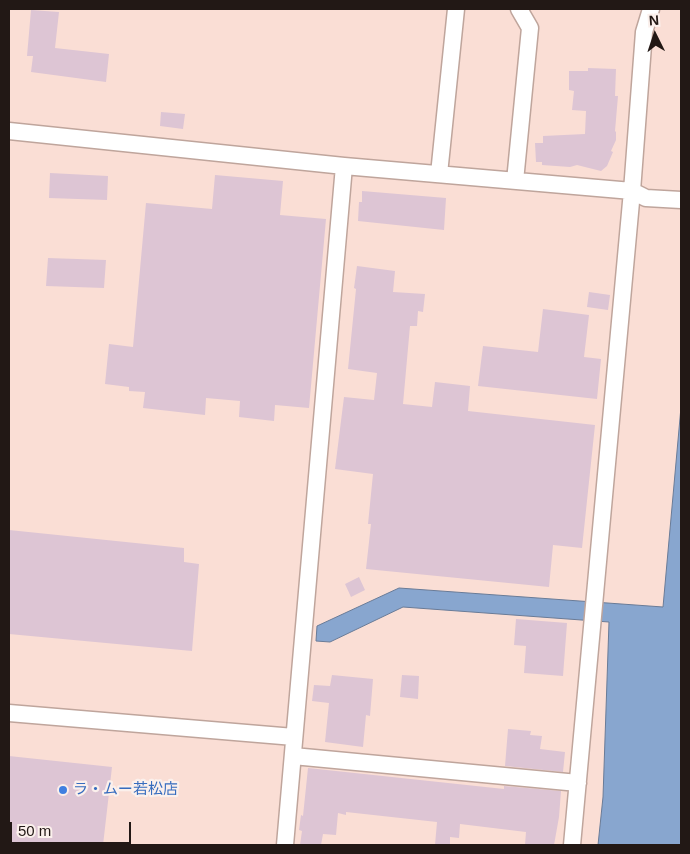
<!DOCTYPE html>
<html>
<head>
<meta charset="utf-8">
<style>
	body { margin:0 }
	#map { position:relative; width:690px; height:854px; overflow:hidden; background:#faded5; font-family:Helvetica,sans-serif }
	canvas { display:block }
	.frame { position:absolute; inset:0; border:10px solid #221815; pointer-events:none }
	.north { position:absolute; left:630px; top:10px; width:50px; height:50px; -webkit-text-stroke:4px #fbf0ec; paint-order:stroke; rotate:356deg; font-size:14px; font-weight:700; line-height:20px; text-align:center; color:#221815 }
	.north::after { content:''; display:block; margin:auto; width:18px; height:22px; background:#221815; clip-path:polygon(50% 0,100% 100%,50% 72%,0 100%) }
	.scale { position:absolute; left:10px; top:822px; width:121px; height:22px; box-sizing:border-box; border:2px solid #221815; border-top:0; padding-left:6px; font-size:15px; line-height:18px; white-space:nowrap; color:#221815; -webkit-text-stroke:4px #fbf0ec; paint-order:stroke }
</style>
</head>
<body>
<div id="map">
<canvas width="690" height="854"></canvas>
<div class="frame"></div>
<div class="north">N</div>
<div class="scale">50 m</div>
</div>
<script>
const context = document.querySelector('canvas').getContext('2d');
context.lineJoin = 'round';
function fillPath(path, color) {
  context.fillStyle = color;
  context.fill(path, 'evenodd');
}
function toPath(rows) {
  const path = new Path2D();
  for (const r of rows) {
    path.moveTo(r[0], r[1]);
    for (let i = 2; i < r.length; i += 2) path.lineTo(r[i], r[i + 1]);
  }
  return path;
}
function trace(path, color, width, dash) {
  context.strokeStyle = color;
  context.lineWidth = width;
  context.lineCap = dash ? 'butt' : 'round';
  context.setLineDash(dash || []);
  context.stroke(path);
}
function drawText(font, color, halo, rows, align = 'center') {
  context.font = font + ' Helvetica,"Noto Sans JP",sans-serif';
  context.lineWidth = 4.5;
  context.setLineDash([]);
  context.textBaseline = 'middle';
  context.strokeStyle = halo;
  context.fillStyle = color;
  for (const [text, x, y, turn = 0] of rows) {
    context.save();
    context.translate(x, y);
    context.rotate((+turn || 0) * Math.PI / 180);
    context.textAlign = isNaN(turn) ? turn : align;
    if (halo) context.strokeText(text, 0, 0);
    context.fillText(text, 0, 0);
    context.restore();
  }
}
const water = toPath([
	[681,407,681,845,598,845,603,797,609,622,403,607,330,642,316,641,317,626,399,588,663,607,681,407]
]);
fillPath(water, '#88a6cf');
trace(water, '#697b97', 1);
fillPath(toPath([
	[31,10,59,12,55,48,109,54,106,82,31,72,33,56,27,56],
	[588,68,616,69,615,96,618,96,615,131,616,132,616,140,611,151,613,152,607,166,601,171,577,165,570,167,542,165,542,162,536,162,535,143,543,143,543,136,585,134,586,111,572,110,574,91,569,90,569,71,588,71],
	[161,112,185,114,183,129,160,126],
	[50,173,108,176,107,200,49,198],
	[215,175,283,181,280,215,326,219,309,408,275,405,274,421,239,417,240,401,206,398,205,415,143,408,145,392,129,391,129,387,105,384,109,344,133,347,146,203,212,209],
	[362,191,446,198,444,230,358,221,359,202,362,202],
	[48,258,106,260,104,288,46,286],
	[357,266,395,271,393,292,425,294,423,312,418,311,417,326,410,326,403,404,432,407,435,382,470,386,468,411,595,425,582,548,553,545,549,587,366,569,371,524,368,524,373,474,335,469,344,397,374,400,377,373,348,369,356,289,354,288],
	[589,292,610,295,608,310,587,307],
	[543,309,589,315,584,357,601,359,597,399,478,386,483,346,538,352],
	[9,530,184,548,184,562,199,564,192,651,9,634],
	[359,577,365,590,351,597,345,584],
	[516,619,567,623,563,676,524,673,526,646,514,645],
	[332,675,373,679,370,716,366,715,363,747,325,742,329,703,312,701,314,685,330,686],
	[402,675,419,676,418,699,400,697],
	[508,729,531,731,530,735,542,736,540,749,565,752,563,772,505,766],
	[9,756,112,767,103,845,9,845],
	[308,768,504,789,504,786,561,791,559,817,554,845,525,845,526,832,460,824,459,838,450,837,450,845,435,845,437,822,346,812,346,815,338,813,336,835,323,834,321,845,300,845,302,831,299,830,301,815,303,816]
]), '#ddc5d4');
const minor = toPath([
	[9,131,344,166,632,191,646,198,681,200],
	[439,174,456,9],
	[515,181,530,28,519,9],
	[9,713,294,737],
	[293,756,578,783],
	[285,845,344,166],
	[572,845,632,191,644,32,651,9]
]);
trace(minor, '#bfa59c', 19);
trace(minor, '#fff', 16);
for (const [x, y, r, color] of [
	[63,790,5,"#3f7fe0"]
]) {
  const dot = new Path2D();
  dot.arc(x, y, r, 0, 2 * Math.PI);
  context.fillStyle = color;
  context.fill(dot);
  trace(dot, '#fbf0ec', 2);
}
drawText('15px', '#366cbe', '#fbf0ec', [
	["ラ・ムー若松店",73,790]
], 'left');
</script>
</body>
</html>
